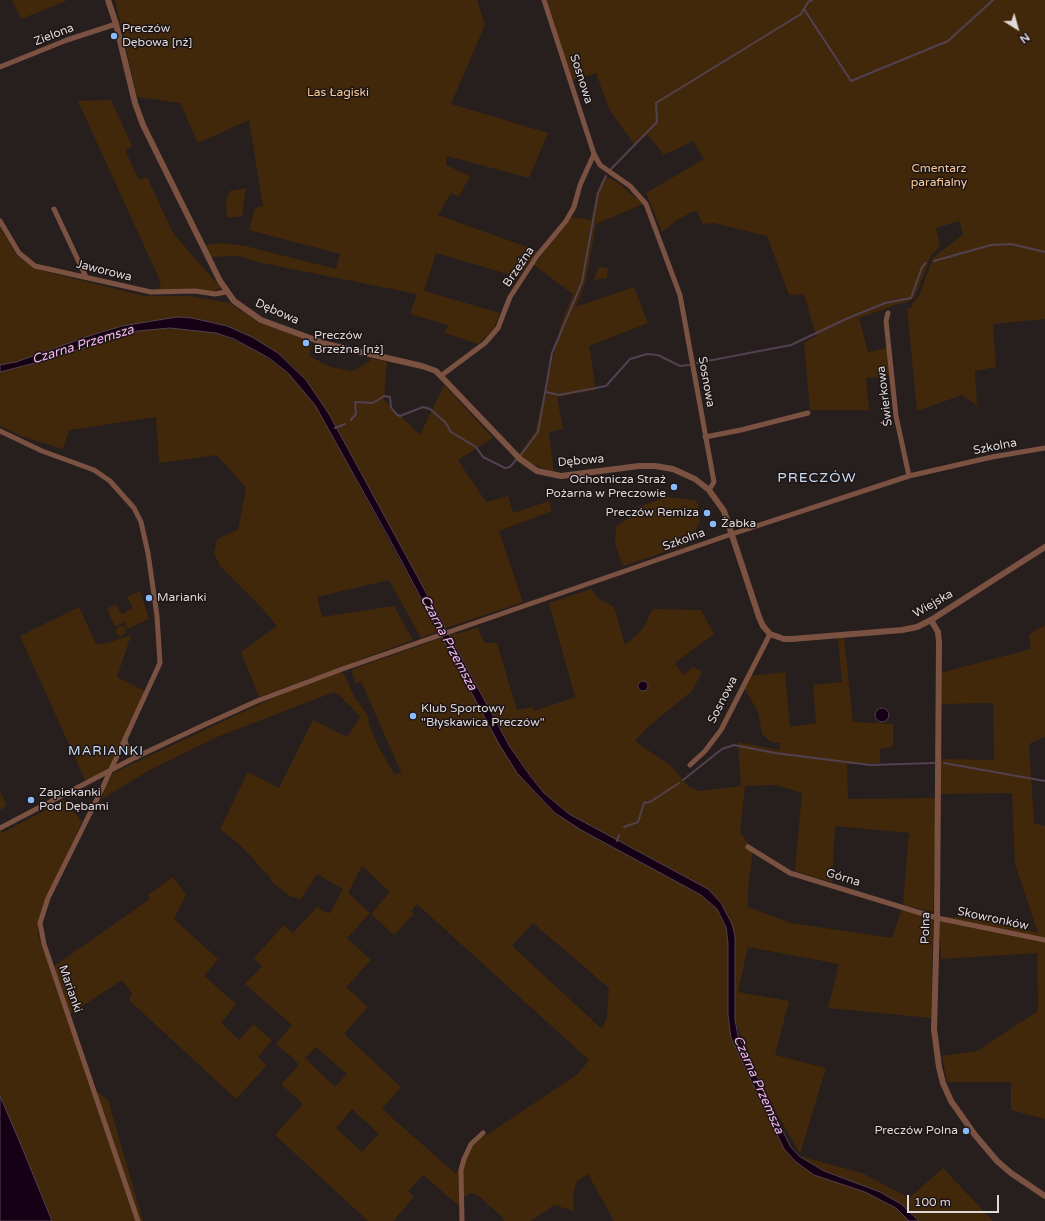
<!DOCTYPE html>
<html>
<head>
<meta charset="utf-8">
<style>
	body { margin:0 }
	#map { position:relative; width:1045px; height:1221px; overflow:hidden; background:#271e1e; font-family:"Varela Round",sans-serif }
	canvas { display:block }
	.north { position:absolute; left:997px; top:8px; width:40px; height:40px; -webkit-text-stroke:3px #1d1515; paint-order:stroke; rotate:143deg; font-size:11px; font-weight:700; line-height:16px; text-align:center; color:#dfd9d9 }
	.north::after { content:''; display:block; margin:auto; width:14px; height:18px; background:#dfd9d9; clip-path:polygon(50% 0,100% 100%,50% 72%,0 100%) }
	.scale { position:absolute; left:907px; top:1195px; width:92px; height:18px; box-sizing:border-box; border:2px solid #dfd9d9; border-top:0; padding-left:5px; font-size:12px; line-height:14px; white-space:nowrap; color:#dfd9d9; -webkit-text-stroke:3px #1d1515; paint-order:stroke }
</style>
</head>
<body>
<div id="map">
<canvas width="1045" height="1221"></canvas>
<div class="north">N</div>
<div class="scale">100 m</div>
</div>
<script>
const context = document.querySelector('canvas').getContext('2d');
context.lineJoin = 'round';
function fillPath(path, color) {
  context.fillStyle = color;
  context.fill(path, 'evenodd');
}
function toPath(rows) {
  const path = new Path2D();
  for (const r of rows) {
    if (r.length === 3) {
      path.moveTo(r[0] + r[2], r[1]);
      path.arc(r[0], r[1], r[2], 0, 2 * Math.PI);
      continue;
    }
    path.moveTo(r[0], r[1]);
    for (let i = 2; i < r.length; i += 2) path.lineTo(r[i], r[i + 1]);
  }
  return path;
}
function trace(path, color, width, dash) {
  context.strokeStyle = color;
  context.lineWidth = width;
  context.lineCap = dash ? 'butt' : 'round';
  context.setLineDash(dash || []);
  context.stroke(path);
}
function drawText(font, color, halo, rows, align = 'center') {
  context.font = font + ' "Varela Round",sans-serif';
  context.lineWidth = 3;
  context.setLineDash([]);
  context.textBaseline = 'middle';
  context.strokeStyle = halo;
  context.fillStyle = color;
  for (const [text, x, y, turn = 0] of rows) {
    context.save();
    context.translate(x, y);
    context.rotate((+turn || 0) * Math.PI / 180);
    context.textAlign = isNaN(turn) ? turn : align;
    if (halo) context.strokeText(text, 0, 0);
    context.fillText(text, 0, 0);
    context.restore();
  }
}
fillPath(toPath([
	[12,0,65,0,66,1,21,19],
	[115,0,477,0,485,25,451,104,548,133,529,178,447,156,446,165,470,176,459,197,451,193,438,215,538,251,518,277,436,253,424,291,500,313,493,330,478,344,445,333,448,325,410,314,417,294,257,262,238,256,211,257,205,245,223,243,245,246,336,269,340,254,249,230,255,208,263,206,249,120,198,143,180,103,137,97],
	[547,0,1045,0,1045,319,993,324,996,367,975,371,977,406,962,395,917,411,907,308,912,307,912,304,919,296,933,258,963,234,959,221,936,228,940,246,931,255,915,297,908,302,895,305,859,318,868,352,887,348,890,376,866,378,869,410,810,410,804,343,816,336,804,294,789,295,767,236,714,223,703,224,697,212,694,211,677,220,662,232,646,193,704,159,693,141,664,155,648,135,634,144,609,109,596,73,572,80],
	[111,100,132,146,125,150,139,180,147,177,173,233,221,288,214,291,157,291,161,283,78,101],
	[604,176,617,182,643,204,596,224,586,280,576,307,634,287,648,323,589,346,596,390,557,397,563,429,549,432,554,472,529,463,519,454,535,432,561,324,573,294,534,265,572,217,591,220,597,192],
	[246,188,242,216,227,218,226,200,230,191],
	[0,227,16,255,40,270,144,296,188,296,230,303,258,322,312,342,309,356,331,367,352,371,370,361,370,358,387,362,384,400,420,435,444,385,493,438,458,460,486,502,508,496,513,513,549,501,552,511,499,531,523,602,446,628,329,414,306,380,278,353,227,326,192,318,177,317,92,335,16,362,0,365],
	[599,267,608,268,607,278,594,280],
	[152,329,190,329,216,333,254,349,288,373,315,405,438,631,421,638,389,580,317,597,322,617,394,606,413,640,259,697,241,652,277,626,261,607,220,566,214,553,217,539,238,530,246,488,217,455,159,463,156,417,69,430,63,449,21,436,0,426,0,372,39,362,137,331],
	[666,497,695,500,698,504,700,523,696,528,697,538,688,539,686,545,623,566,615,544,616,526,639,512,638,507],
	[591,589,598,598,614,607,625,645,642,630,653,609,701,610,714,634,675,663,683,675,693,667,702,672,692,691,649,726,635,741,672,767,688,786,698,791,741,786,738,742,779,750,780,743,771,742,762,734,758,711,744,688,750,676,785,672,790,727,816,723,813,685,842,682,838,639,844,637,853,722,893,724,893,747,880,749,880,763,847,764,848,799,936,798,933,912,903,905,909,833,835,826,832,882,795,871,802,793,776,785,745,786,740,833,753,849,748,890,748,907,791,923,892,938,902,908,933,920,931,1018,828,1008,839,964,748,947,738,992,789,1001,775,1055,826,1068,800,1154,758,1079,735,1020,735,936,732,924,721,903,708,889,569,814,544,793,510,747,450,635,478,628,484,643,497,643,517,710,533,707,534,711,575,697,549,603],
	[140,591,149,619,127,629,124,622,115,627,107,609,115,604,122,614,133,608,127,597],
	[79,607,96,644,108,643,131,635,117,677,145,691,109,768,86,782,20,636],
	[1045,625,1045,737,1029,744,1034,823,1045,826,1045,1119,1011,1110,1011,1082,947,1082,942,1056,977,1051,1038,1011,1037,953,941,959,939,916,995,921,1038,933,1015,864,1012,793,938,794,939,759,994,760,993,703,939,704,940,673,1031,649,1029,635],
	[121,631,5],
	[442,638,499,744,533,791,542,801,555,813,581,830,680,883,707,899,717,909,726,927,728,943,728,1015,731,1038,784,1149,796,1162,814,1175,865,1192,877,1197,896,1208,909,1221,614,1221,588,1174,577,1181,573,1193,574,1211,554,1205,531,1221,504,1221,503,1218,479,1196,471,1193,464,1197,464,1210,423,1175,408,1191,414,1197,393,1221,368,1221,275,1135,303,1104,281,1084,299,1065,293,1058,276,1044,292,1025,245,984,262,966,254,958,284,925,293,933,317,907,327,913,330,913,343,889,317,874,300,900,295,897,291,897,272,882,269,876,240,845,220,829,248,772,279,788,313,720,347,737,360,717,359,715,339,695,334,692,217,737,150,770,102,799,105,787,113,773,288,691,341,672,344,674,354,696,368,716,369,725,380,750,395,775,400,773,403,777,361,681,356,683,352,673,353,669],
	[362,866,390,892,373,912,372,915,394,935,414,914,411,911,417,904,589,1060,578,1074,476,1142,465,1153,456,1174,382,1109,401,1087,344,1034,368,1007,346,987,371,960,347,938,370,913,348,893],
	[533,923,609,988,607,1017,602,1029,512,946],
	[316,1047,347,1074,335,1087,305,1058],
	[352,1109,379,1134,362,1152,336,1128],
	[0,791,7,806,0,810],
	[64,800,82,821,40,915,38,934,50,969,150,899,148,895,173,877,186,895,174,919,218,959,204,976,236,1004,221,1023,239,1040,253,1024,272,1040,258,1057,267,1065,236,1099,129,1000,132,993,122,980,67,1016,90,1086,108,1100,143,1221,52,1221,0,1096,0,829,2,833],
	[799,1156,862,1173,909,1198,943,1168,993,1221,919,1221,901,1204,880,1192,824,1171]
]), '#42280a');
const water = toPath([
	[177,317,192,318,227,326,252,337,278,353,306,380,329,414,510,747,531,777,544,793,569,814,708,889,721,903,732,924,735,936,735,1020,738,1036,790,1146,799,1156,824,1171,880,1192,901,1204,919,1221,909,1221,896,1208,865,1192,814,1175,796,1162,784,1149,731,1038,728,1015,728,943,726,927,717,909,701,895,581,830,555,813,517,773,499,744,389,538,315,405,288,373,269,358,234,339,216,333,170,328,137,331,39,362,0,372,0,365,16,362,92,335,122,326,177,317],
	[643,686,5],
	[882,715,7],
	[0,1096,21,1145,52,1221,0,1221,0,1096]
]);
fillPath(water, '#150015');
trace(water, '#524150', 1);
trace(toPath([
	[804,9,851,81,948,41,993,0],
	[611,169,657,122,656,103,801,14,808,2,812,0],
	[934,261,991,245,1011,244,1045,252],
	[697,363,791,345,846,319,885,303,911,298,922,267,926,263],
	[546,392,559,395,606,386,630,359,647,354,658,355,680,366,689,365],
	[351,420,356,414,355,402,373,403,384,396,390,397,391,407,396,414,400,416,423,407,430,409,445,422,451,432,476,447,483,457,505,468,510,467,516,460],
	[335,428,345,424],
	[520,456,538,432,552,353,582,282,598,193,606,176],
	[944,763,1045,781],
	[683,780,722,749,734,745,775,753,870,765,935,763],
	[624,827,638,822,644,803,650,802,679,783],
	[617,841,619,835]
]), '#524150', 2);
trace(toPath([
	[544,0,594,154,600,165,630,186,646,204,680,295,714,482,709,490],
	[0,67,67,40,116,24],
	[54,209,86,277],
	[0,221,19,253,35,266,151,292,195,291,215,294,226,292],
	[888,313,886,321,896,416,909,476],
	[442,375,485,343,498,328,510,297,537,256,566,221,574,207,580,185,594,154],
	[0,431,42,451,94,470,110,481,134,508,141,522,148,553,157,616,160,663,101,791,48,898,40,923,44,944,138,1221],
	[705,437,741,430,808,413],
	[125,740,127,749,137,757],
	[690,765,705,751,721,730,770,634],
	[0,828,134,758,204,725,257,701,345,668,726,536,909,476,992,457,1045,448],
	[748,847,790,873,937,918,1045,940],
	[462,1221,461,1170,464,1159,471,1144,483,1133]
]), '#7b5241', 5);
trace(toPath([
	[108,0,116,24,135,103,143,125,220,281,234,301,261,320,310,338,326,344,422,366,436,371,520,459,537,471,561,476,639,466,655,466,673,469,695,479,709,490,724,511,759,617,763,626,770,634,784,639,792,639,902,630,917,627,931,620,1045,547],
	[931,620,938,632,939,642,937,918,934,1029,939,1067,943,1083,951,1101,975,1135,997,1161,1011,1173,1045,1196]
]), '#7b5241', 6);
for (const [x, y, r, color] of [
	[114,36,4,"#88bafc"],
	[306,343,4,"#88bafc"],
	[674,487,4,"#88bafc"],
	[707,513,4,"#88bafc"],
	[713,524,4,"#88bafc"],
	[149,598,4,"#88bafc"],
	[413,716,4,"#88bafc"],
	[31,800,4,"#88bafc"],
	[966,1131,4,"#88bafc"]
]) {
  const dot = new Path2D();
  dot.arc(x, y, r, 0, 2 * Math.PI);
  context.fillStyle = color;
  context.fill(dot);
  trace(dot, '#1d1515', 1.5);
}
drawText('12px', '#dfd9d9', '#1d1515', [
	["Preczów",122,29],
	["Dębowa [nż]",122,43],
	["Preczów",314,336],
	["Brzeźna [nż]",314,350],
	["Ochotnicza Straż",666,480,"right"],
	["Pożarna w Preczowie",666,494,"right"],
	["Preczów Remiza",699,513,"right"],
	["Żabka",721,524],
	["Marianki",157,598],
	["Klub Sportowy",421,709],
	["\"Błyskawica Preczów\"",421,723],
	["Zapiekanki",39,793],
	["Pod Dębami",39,807],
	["Preczów Polna",958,1131,"right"]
], 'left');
drawText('12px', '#dfd9d9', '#1d1515', [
	["Zielona",54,35,-21],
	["Sosnowa",581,79,72],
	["Brzeźna",519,267,-56],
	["Jaworowa",104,271,14],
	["Dębowa",277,312,24],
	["Sosnowa",706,382,80],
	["Świerkowa",885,396,-97],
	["Szkolna",995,447,-11],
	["Dębowa",581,461,-5],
	["Szkolna",684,540,-20],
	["Wiejska",933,604,-30],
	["Sosnowa",723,700,-63],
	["Górna",843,878,17],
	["Skowronków",993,919,12],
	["Polna",926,928,-89],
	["Marianki",70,989,71]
]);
drawText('12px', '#f8c896', '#1d1515', [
	["Las Łagiski",338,93],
	["Cmentarz",939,169],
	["parafialny",939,183]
]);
drawText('italic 13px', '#f3b3ef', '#1d1515', [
	["Czarna Przemsza",83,345,-17],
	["Czarna Przemsza",448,643,62],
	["Czarna Przemsza",758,1085,66]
]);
context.letterSpacing = '1px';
drawText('13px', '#c9dcf5', '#1d1515', [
	["MARIANKI",106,752]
]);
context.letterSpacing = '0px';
context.letterSpacing = '1px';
drawText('14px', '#c9dcf5', '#1d1515', [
	["PRECZÓW",817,478]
]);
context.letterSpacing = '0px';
</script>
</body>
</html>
